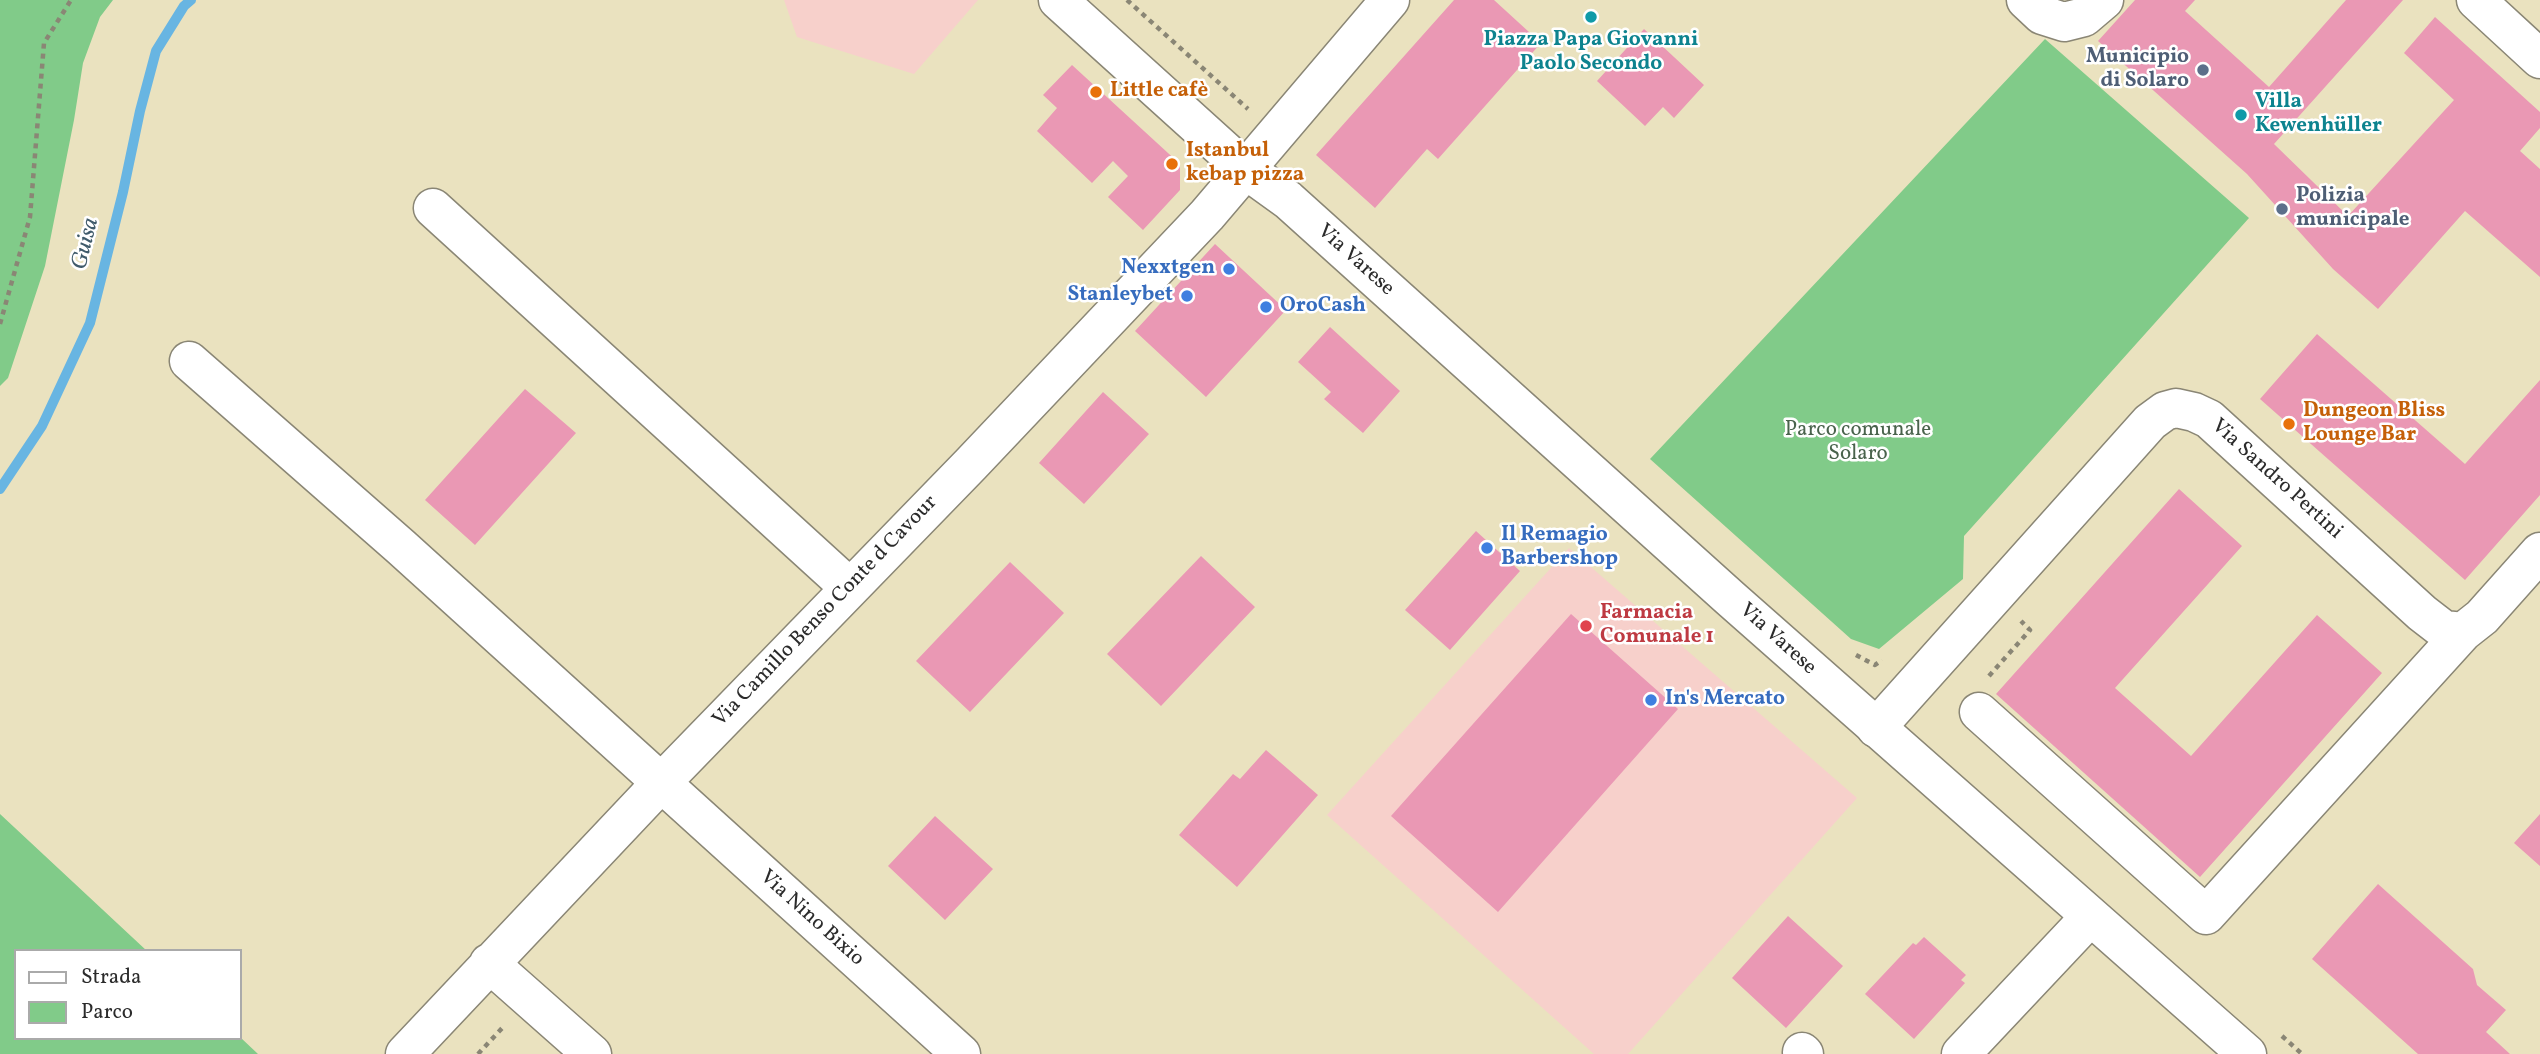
<!DOCTYPE html>
<html>
<head>
<meta charset="utf-8">
<style>
	body { margin:0 }
	#map { position:relative; width:2540px; height:1054px; overflow:hidden; background:#eae2bf; font-family:Vollkorn,serif }
	canvas { display:block }
	.legend { position:absolute; left:14px; top:949px; width:228px; height:91px; box-sizing:border-box; background:#fff; border:2px solid #aaa; margin:0; padding:9px 12px; list-style:none; font-size:21px; color:#2b2b2b }
	.legend li { display:flex; align-items:center; gap:14px; height:35px }
	.legend b { width:35px; border:2px solid #aaa }
</style>
</head>
<body>
<div id="map">
<canvas width="2540" height="1054"></canvas>
<ul class="legend">
<li><b style="height:9px;background:#fff"></b>Strada</li>
<li><b style="height:19px;background:#81cb89"></b>Parco</li>
</ul>
</div>
<script>
const context = document.querySelector('canvas').getContext('2d');
context.lineJoin = 'round';
function fillPath(path, color) {
  context.fillStyle = color;
  context.fill(path, 'evenodd');
}
function toPath(rows) {
  const path = new Path2D();
  for (const r of rows) {
    path.moveTo(r[0], r[1]);
    for (let i = 2; i < r.length; i += 2) path.lineTo(r[i], r[i + 1]);
  }
  return path;
}
function trace(path, color, width, dash) {
  context.strokeStyle = color;
  context.lineWidth = width;
  context.lineCap = dash ? 'butt' : 'round';
  context.setLineDash(dash || []);
  context.stroke(path);
}
function drawText(font, color, halo, rows, align = 'center') {
  context.font = font + ' Vollkorn,serif';
  context.lineWidth = 5;
  context.setLineDash([]);
  context.textBaseline = 'middle';
  context.strokeStyle = halo;
  context.fillStyle = color;
  for (const [text, x, y, turn = 0] of rows) {
    context.save();
    context.translate(x, y);
    context.rotate((+turn || 0) * Math.PI / 180);
    context.textAlign = isNaN(turn) ? turn : align;
    if (halo) context.strokeText(text, 0, 0);
    context.fillText(text, 0, 0);
    context.restore();
  }
}
fillPath(toPath([
	[784,0,978,0,914,74,797,37],
	[1569,548,1857,798,1628,1054,1594,1054,1327,815]
]), '#f7d0cb');
fillPath(toPath([
	[0,0,113,0,100,17,83,63,74,120,45,266,8,378,0,386],
	[2045,39,2249,218,1964,536,1963,579,1879,649,1851,639,1650,459],
	[0,814,147,951,16,951,16,1038,240,1037,258,1054,0,1054]
]), '#81cb89');
trace(toPath([
	[0,489,42,426,90,323,123,192,140,111,156,51,184,6,191,0]
]), '#68b5e2', 10);
fillPath(toPath([
	[1454,0,1494,0,1541,43,1438,159,1427,149,1375,208,1316,155],
	[2135,0,2195,0,2185,11,2269,87,2346,0,2403,0,2274,144,2348,216,2454,100,2404,53,2435,17,2540,112,2540,128,2520,151,2540,169,2540,277,2465,211,2378,309,2333,269,2247,174,2098,41],
	[1644,29,1704,85,1674,118,1663,107,1645,126,1597,81],
	[1072,65,1180,164,1180,190,1143,230,1108,197,1128,176,1113,161,1092,183,1037,131,1057,108,1043,95],
	[1215,244,1286,310,1206,397,1135,331],
	[1330,327,1400,391,1363,433,1324,399,1331,392,1298,362],
	[2317,334,2465,464,2540,380,2540,495,2465,580,2260,399],
	[525,389,576,433,475,545,425,500],
	[1103,392,1149,434,1084,504,1039,463],
	[2179,489,2242,546,2115,688,2191,756,2317,615,2382,673,2200,877,1996,694],
	[1476,531,1520,571,1450,650,1405,610],
	[1201,556,1255,607,1161,706,1107,654],
	[1010,562,1064,613,970,712,916,661],
	[1571,614,1678,709,1498,912,1391,816],
	[1266,750,1318,795,1237,887,1179,835,1233,774,1240,779],
	[2540,814,2540,866,2514,843],
	[935,816,993,869,945,920,888,866],
	[2378,884,2473,969,2477,985,2506,1010,2486,1032,2510,1054,2418,1054,2312,959],
	[1788,916,1843,966,1786,1028,1732,978],
	[1924,937,1966,975,1961,980,1965,983,1914,1039,1865,994,1913,943,1916,945]
]), '#ea98b4');
const minor = toPath([
	[2026,0,2042,15,2064,22,2084,17,2104,0],
	[2476,0,2540,59],
	[433,208,850,588],
	[189,361,401,547,961,1054],
	[1979,712,2206,915,2463,632],
	[1876,728,2150,422,2165,411,2176,408,2194,412,2209,419,2422,613,2444,630,2463,632,2482,617,2540,552],
	[489,963,592,1054],
	[1802,1052,1804,1054],
	[405,1054,660,784,971,464,1207,215,1390,0],
	[1961,1054,2090,917]
]);
const major = toPath([
	[1058,0,1245,169,1288,200,1730,598,2247,1054]
]);
trace(minor, '#8a8675', 41);
trace(major, '#8a8675', 41);
trace(toPath([
	[1127,0,1248,109],
	[0,324,30,217,44,43,71,0],
	[1856,655,1875,665,1882,660],
	[1989,676,2030,630,2021,621],
	[2282,1036,2302,1054],
	[478,1054,505,1025]
]), '#8a8675', 4.5, [5, 5]);
trace(minor, '#fff', 38);
trace(major, '#fff', 38);
for (const [x, y, r, color] of [
	[1591,17,7,"#0f9aa8"],
	[2203,70,7,"#5c6f8a"],
	[1096,92,7,"#e8710a"],
	[2241,115,7,"#0f9aa8"],
	[1172,164,7,"#e8710a"],
	[2282,209,7,"#5c6f8a"],
	[1229,269,7,"#3f7fe0"],
	[1187,296,7,"#3f7fe0"],
	[1266,307,7,"#3f7fe0"],
	[2289,424,7,"#e8710a"],
	[1487,548,7,"#3f7fe0"],
	[1586,626,7,"#e0444e"],
	[1651,700,7,"#3f7fe0"]
]) {
  const dot = new Path2D();
  dot.arc(x, y, r, 0, 2 * Math.PI);
  context.fillStyle = color;
  context.fill(dot);
  trace(dot, '#fff', 2.5);
}
drawText('bold 21px', '#0d838f', '#fff', [
	["Piazza Papa Giovanni",1591,41],
	["Paolo Secondo",1591,65],
	["Villa",2255,103,"left"],
	["Kewenhüller",2255,127,"left"]
]);
drawText('bold 21px', '#4e5e75', '#fff', [
	["Municipio",2189,58],
	["di Solaro",2189,82],
	["Polizia",2296,197,"left"],
	["municipale",2296,221,"left"]
], 'right');
drawText('bold 21px', '#c56008', '#fff', [
	["Little cafè",1110,92],
	["Istanbul",1186,152],
	["kebap pizza",1186,176],
	["Dungeon Bliss",2303,412],
	["Lounge Bar",2303,436]
], 'left');
drawText('21px', '#2b2b2b', '#fff', [
	["Via Varese",1355,261,42],
	["Via Sandro Pertini",2276,480,42],
	["Via Camillo Benso Conte d Cavour",826,612,-46],
	["Via Varese",1777,640,42],
	["Via Nino Bixio",811,919,42]
]);
drawText('bold 21px', '#366cbe', '#fff', [
	["Nexxtgen",1215,269,"right"],
	["Stanleybet",1173,296,"right"],
	["OroCash",1280,307],
	["Il Remagio",1501,536],
	["Barbershop",1501,560],
	["In's Mercato",1665,700]
], 'left');
drawText('21px', '#49634c', '#fff', [
	["Parco comunale",1858,431],
	["Solaro",1858,455]
]);
drawText('bold 21px', '#be3a42', '#fff', [
	["Farmacia",1600,614],
	["Comunale 1",1600,638]
], 'left');
drawText('italic 23px', '#405b6b', '#fff', [
	["Guisa",87,244,-76]
]);
</script>
</body>
</html>
